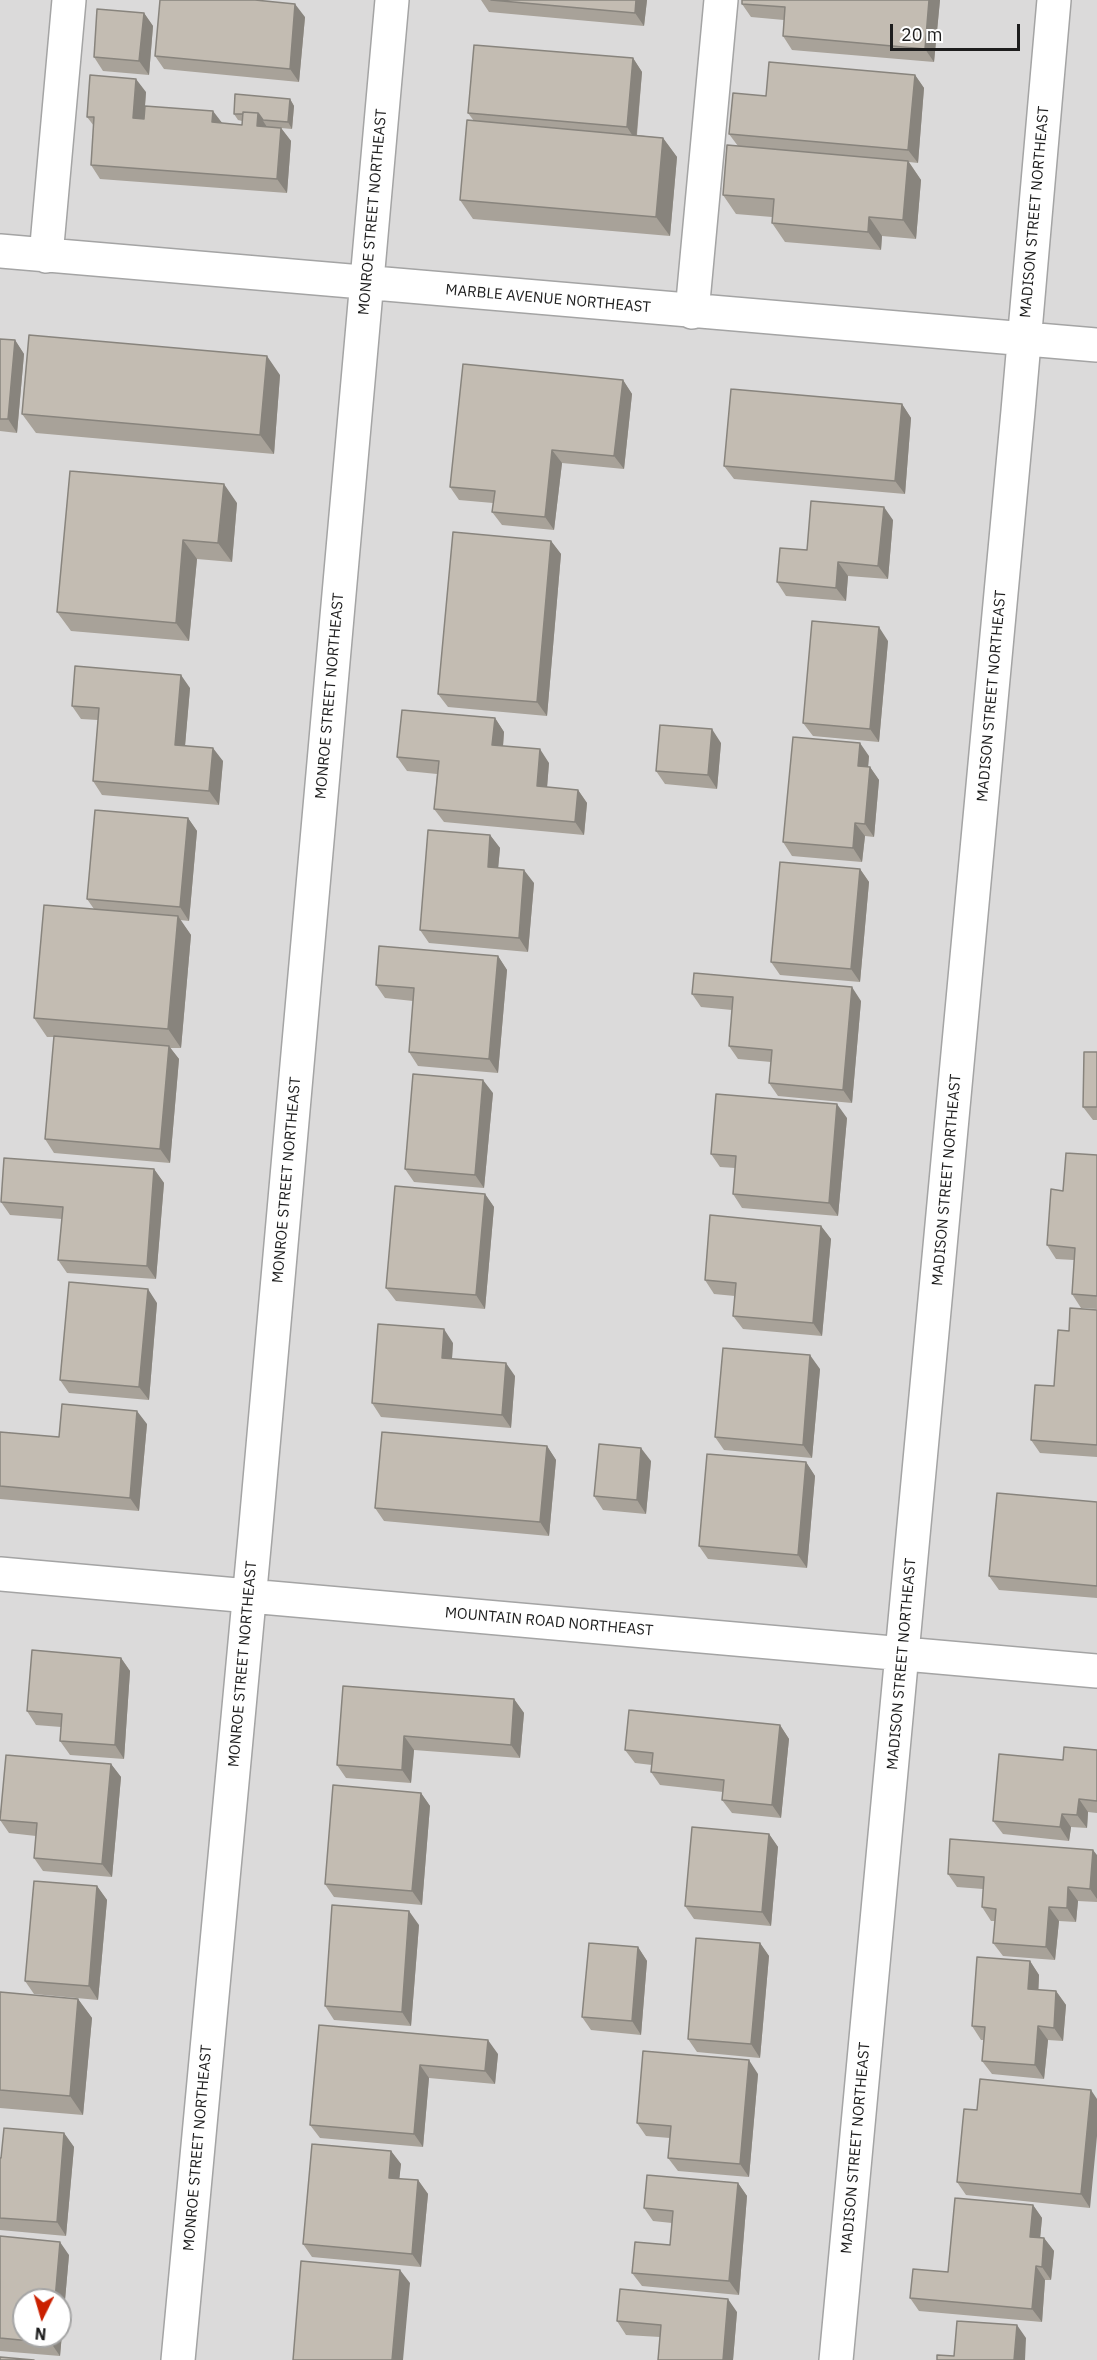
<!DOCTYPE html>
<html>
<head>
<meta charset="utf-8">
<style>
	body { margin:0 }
	#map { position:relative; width:1097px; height:2360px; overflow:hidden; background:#eeece3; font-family:"IBM Plex Sans",sans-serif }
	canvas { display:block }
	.north { position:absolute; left:12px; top:2288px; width:60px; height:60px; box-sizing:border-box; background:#fff; border:2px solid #a5a5a5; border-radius:50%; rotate:185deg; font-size:16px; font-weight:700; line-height:24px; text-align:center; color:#1d1d1d }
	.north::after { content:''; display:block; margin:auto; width:21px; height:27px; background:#ca2000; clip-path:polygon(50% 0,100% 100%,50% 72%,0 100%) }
	.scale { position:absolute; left:890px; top:24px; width:130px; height:27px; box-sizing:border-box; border:3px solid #1d1d1d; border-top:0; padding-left:8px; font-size:18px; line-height:21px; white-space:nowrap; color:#1d1d1d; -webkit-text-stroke:4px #fff; paint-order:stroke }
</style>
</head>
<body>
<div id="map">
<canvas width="1097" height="2360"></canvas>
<div class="north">N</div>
<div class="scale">20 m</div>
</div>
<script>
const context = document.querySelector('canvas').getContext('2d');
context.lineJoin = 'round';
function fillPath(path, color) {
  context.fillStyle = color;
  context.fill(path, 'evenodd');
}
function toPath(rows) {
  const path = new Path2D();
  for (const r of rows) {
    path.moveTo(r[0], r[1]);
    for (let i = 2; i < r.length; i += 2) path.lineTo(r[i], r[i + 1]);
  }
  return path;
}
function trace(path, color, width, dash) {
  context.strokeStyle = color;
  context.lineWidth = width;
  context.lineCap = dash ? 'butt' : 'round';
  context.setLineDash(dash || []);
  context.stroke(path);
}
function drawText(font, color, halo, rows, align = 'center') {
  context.font = font + ' "IBM Plex Sans",sans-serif';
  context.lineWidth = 6;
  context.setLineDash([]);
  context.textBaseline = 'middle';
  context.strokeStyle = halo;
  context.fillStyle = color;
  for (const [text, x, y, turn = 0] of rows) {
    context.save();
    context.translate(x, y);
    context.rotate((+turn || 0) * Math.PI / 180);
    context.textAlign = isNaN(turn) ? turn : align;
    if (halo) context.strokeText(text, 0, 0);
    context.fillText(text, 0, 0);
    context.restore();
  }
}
fillPath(toPath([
	[0,0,1097,0,1097,2360,0,2360],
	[24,2300,60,2300,60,2336,24,2336]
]), '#dbdada');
const minor = toPath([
	[0,251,1097,345],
	[46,256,69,0],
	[692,312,721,0],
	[0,1574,1097,1671],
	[178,2360,255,1536,392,0],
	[836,2360,1018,411,1054,0]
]);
trace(minor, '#a4a4a4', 36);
trace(minor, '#fff', 33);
fillPath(toPath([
	[481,0,647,0,644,26,489,12],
	[742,0,940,0,934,62,792,50,783,36,784,20,751,17,742,4],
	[144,13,153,26,149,75,103,71,94,57],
	[305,17,299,82,164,69,155,56],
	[633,58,642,72,637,135,663,138,677,157,670,236,473,219,460,200,474,121,468,113],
	[915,75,924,88,918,163,909,162,921,180,916,239,882,236,881,250,785,242,772,223,772,217,736,214,723,195,738,146,729,134,766,96],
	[146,92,144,119,242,125,242,121,238,120,234,114,290,99,294,106,292,129,281,128,291,141,287,193,100,179,91,165,94,126,87,117],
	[0,339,15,340,24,354,17,433,0,431],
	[280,375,274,454,36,433,22,414],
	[623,380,632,394,624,469,562,463,554,530,502,525,492,512,493,503,459,500,450,487],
	[902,404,911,418,905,494,734,479,724,466],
	[237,503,232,562,197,559,189,641,71,631,57,612],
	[893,520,888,579,848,576,846,601,786,596,777,582,807,550],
	[551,541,561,554,547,716,448,707,438,694],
	[888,641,879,742,813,736,803,723],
	[190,688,185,745,223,761,219,805,102,795,93,781,98,720,81,719,72,706],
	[495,718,504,732,503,746,549,763,547,787,578,790,587,803,584,835,444,822,434,809,437,774,407,771,397,757],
	[721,743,717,789,665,784,656,771],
	[869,756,868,767,870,767,879,780,874,837,865,836,862,862,792,856,783,842],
	[188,818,197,831,189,921,180,920,191,935,181,1048,170,1048,179,1059,170,1163,54,1153,45,1139,54,1037,47,1037,34,1018,94,909,87,899],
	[490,835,500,848,498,868,534,883,528,952,429,943,420,930],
	[860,869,869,882,860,982,780,975,771,962],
	[498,956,507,970,498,1073,418,1066,409,1052,413,1001,385,998,376,985],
	[692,994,861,1001,852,1103,778,1096,769,1083,771,1062,738,1059,729,1046,732,1010,701,1007],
	[1097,1052,1097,1120,1093,1120,1083,1107],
	[493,1093,484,1188,414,1182,405,1169],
	[847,1118,838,1216,742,1208,733,1194,735,1168,720,1167,711,1154],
	[1097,1155,1097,1309,1081,1308,1072,1294,1074,1260,1056,1259,1047,1245,1063,1191],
	[154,1169,164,1183,156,1279,67,1273,58,1260,62,1219,10,1215,1,1202],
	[485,1194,494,1207,485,1309,396,1301,386,1288],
	[821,1226,831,1239,822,1336,743,1329,733,1316,735,1296,714,1294,705,1280],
	[157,1303,149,1400,69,1393,60,1380],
	[1097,1310,1097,1457,1040,1453,1031,1440,1054,1386,1069,1331],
	[453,1343,452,1359,515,1376,511,1428,381,1417,372,1403],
	[820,1369,812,1458,724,1450,715,1437],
	[147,1424,139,1511,0,1499,0,1432,59,1437],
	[547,1446,556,1460,549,1536,384,1521,375,1508],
	[651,1461,646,1514,603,1510,594,1496],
	[806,1462,815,1476,807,1568,708,1559,699,1546],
	[1097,1502,1097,1598,999,1590,989,1576],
	[121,1658,130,1671,124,1759,70,1755,60,1741,61,1727,36,1725,27,1711],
	[343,1686,514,1699,524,1713,520,1758,414,1750,411,1783,346,1778,337,1765],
	[780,1725,789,1739,781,1818,732,1813,722,1800,723,1792,660,1785,651,1772,652,1765,635,1763,625,1750],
	[1097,1750,1097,1813,1088,1812,1087,1828,1071,1827,1069,1841,1003,1834,993,1821,1063,1760],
	[111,1764,121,1777,112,1877,43,1871,34,1858,36,1836,9,1833,0,1820],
	[421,1793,430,1806,422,1905,334,1897,325,1884],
	[769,1834,778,1847,771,1926,694,1919,685,1906],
	[1097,1855,1097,1902,1078,1901,1076,1922,1059,1921,1055,1960,1003,1956,993,1943,995,1921,991,1921,982,1907,983,1889,957,1887,948,1874],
	[97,1886,107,1900,98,2000,34,1994,25,1981],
	[419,1925,411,2026,334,2020,325,2006],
	[760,1943,769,1956,760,2058,697,2052,688,2039],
	[638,1947,647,1961,641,2035,591,2030,582,2017],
	[1030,1961,1039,1975,1038,1990,1056,1991,1066,2005,1063,2041,1048,2040,1044,2079,992,2074,982,2061,984,2040,981,2040,972,2026],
	[0,1992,78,1999,92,2018,83,2115,0,2108],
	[319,2025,498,2054,495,2084,429,2078,423,2147,320,2138,310,2125],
	[758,2074,749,2177,678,2171,668,2158,670,2138,646,2136,637,2123],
	[1091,2090,1090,2208,966,2195,957,2182],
	[64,2133,74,2147,66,2236,0,2230,0,2158],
	[391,2151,401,2164,399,2179,418,2180,428,2194,421,2267,312,2257,303,2244],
	[738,2183,747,2196,739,2295,642,2286,632,2273,670,2245,672,2223,653,2221,644,2208],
	[1033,2205,1042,2218,1040,2238,1044,2238,1054,2251,1051,2280,1045,2280,1042,2322,919,2311,910,2298,948,2272],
	[0,2236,69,2255,60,2356,0,2351],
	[737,2312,733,2360,658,2360,660,2337,626,2335,617,2321]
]), '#a8a299');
fillPath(toPath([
	[636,0,647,0,644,26,635,13],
	[929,0,940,0,934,62,925,49],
	[295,4,305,17,299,82,290,69],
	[144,13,153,26,149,75,139,61],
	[633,58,642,72,636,141,627,127],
	[915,75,924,88,918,163,908,150],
	[136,79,146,92,143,132,133,118],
	[290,99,294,106,292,129,288,122],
	[213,111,223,124,212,122],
	[258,113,267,127,257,126],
	[281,128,291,141,287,193,277,179],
	[663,138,677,157,670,236,656,217],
	[908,161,921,180,916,239,903,220],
	[869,217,882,236,881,250,868,232],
	[15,340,24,354,17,433,8,419],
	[267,356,280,375,274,454,260,435],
	[623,380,632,394,624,469,614,456],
	[902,404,911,418,905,494,895,481],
	[552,450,562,463,554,530,545,517],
	[224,484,237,503,232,562,218,543],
	[884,507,893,520,888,579,878,566],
	[183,540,197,559,189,641,176,623],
	[551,541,561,554,547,716,537,702],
	[838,562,848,576,846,601,836,588],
	[879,627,888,641,879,742,870,729],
	[181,675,190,688,184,758,175,745],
	[495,718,504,732,502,759,492,745],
	[712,729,721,743,717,789,708,775],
	[860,743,869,756,867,779,858,766],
	[213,748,223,761,219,805,209,791],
	[540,749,549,763,546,800,537,786],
	[870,767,879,780,874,837,865,824],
	[578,790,587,803,584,835,575,822],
	[188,818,197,831,189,921,180,907],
	[855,823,865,836,862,862,853,848],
	[490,835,500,848,497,880,488,867],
	[860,869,869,882,860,982,851,969],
	[524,870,534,883,528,952,519,938],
	[178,916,191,935,181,1048,168,1029],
	[498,956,507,970,498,1073,489,1059],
	[852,987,861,1001,852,1103,843,1090],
	[169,1046,179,1059,170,1163,160,1149],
	[483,1080,493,1093,484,1188,475,1175],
	[837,1104,847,1118,838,1216,829,1203],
	[154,1169,164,1183,156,1279,147,1266],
	[485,1194,494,1207,485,1309,476,1295],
	[821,1226,831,1239,822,1336,813,1323],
	[148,1289,157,1303,149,1400,139,1387],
	[444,1329,453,1343,451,1372,442,1358],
	[810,1355,820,1369,812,1458,803,1445],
	[506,1363,515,1376,511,1428,502,1415],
	[137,1411,147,1424,139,1511,130,1498],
	[547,1446,556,1460,549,1536,540,1522],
	[641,1448,651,1461,646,1514,637,1500],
	[806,1462,815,1476,807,1568,798,1555],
	[121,1658,130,1671,124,1759,115,1745],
	[514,1699,524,1713,520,1758,511,1745],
	[780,1725,789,1739,781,1818,772,1805],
	[404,1736,414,1750,411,1783,402,1770],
	[111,1764,121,1777,112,1877,102,1864],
	[421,1793,430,1806,422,1905,412,1891],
	[1079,1799,1088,1812,1087,1828,1077,1815],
	[1062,1814,1071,1827,1069,1841,1060,1827],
	[769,1834,778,1847,771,1926,762,1912],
	[1093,1850,1097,1855,1097,1899,1090,1889],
	[97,1886,107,1900,98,2000,89,1986],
	[1068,1887,1078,1901,1076,1922,1067,1908],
	[1049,1907,1059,1921,1055,1960,1046,1947],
	[409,1911,419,1925,411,2026,402,2012],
	[760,1943,769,1956,760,2058,751,2044],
	[638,1947,647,1961,641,2035,632,2021],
	[1030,1961,1039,1975,1038,2002,1028,1989],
	[1056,1991,1066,2005,1063,2041,1054,2028],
	[78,1999,92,2018,83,2115,70,2096],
	[1038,2026,1048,2040,1044,2079,1035,2065],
	[488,2040,498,2054,495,2084,485,2071],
	[749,2060,758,2074,749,2177,740,2164],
	[420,2065,429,2078,423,2147,414,2134],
	[1091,2090,1097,2099,1097,2136,1090,2208,1081,2194],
	[64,2133,74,2147,66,2236,57,2222],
	[391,2151,401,2164,398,2191,389,2178],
	[418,2180,428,2194,421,2267,412,2254],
	[738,2183,747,2196,739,2295,729,2281],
	[1033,2205,1042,2218,1039,2250,1030,2237],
	[1044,2238,1054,2251,1051,2280,1042,2267],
	[60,2242,69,2255,60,2356,51,2343,52,2336,60,2336,60,2300,55,2300],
	[1036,2266,1045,2280,1042,2322,1032,2309],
	[400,2270,410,2283,403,2360,392,2360],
	[728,2299,737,2312,733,2360,723,2360],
	[1017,2325,1026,2338,1025,2360,1014,2360]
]), '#88847d');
const building = toPath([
	[160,0,255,0,295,4,290,69,155,56,160,0],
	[491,0,636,0,635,13,491,0],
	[742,0,929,0,925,49,783,36,785,7,742,4,742,0],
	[97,9,144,13,139,61,94,57,97,9],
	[474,45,633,58,627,127,468,113,474,45],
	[769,62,915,75,908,150,729,134,733,93,766,96,769,62],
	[90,75,136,79,133,118,144,119,145,106,213,111,212,122,242,125,243,112,258,113,257,126,281,128,277,179,91,165,94,117,87,117,90,75],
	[235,94,290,99,288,122,263,120,258,113,243,112,243,114,234,114,235,94],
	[467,120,663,138,656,217,460,200,467,120],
	[727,145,908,161,903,220,869,217,868,232,772,223,774,199,723,195,727,145],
	[29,335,267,356,260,435,22,414,29,335],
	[0,339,15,340,8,419,0,419,0,339],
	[463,364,623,380,614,456,552,450,545,517,492,512,495,491,450,487,463,364],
	[731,389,902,404,895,481,724,466,731,389],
	[70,471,224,484,218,543,183,540,176,623,57,612,70,471],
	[811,501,884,507,878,566,838,562,836,588,777,582,780,548,807,550,811,501],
	[453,532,551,541,537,702,438,694,453,532],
	[812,621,879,627,870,729,803,723,812,621],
	[75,666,181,675,175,745,213,748,209,791,93,781,99,708,72,706,75,666],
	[402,710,495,718,492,745,540,749,537,786,578,790,575,822,434,809,439,761,397,757,402,710],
	[660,725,712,729,708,775,656,771,660,725],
	[793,737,860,743,858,766,870,767,865,824,855,823,853,848,783,842,793,737],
	[95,810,188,818,180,907,87,899,95,810],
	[428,830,490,835,488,867,524,870,519,938,420,930,428,830],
	[780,862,860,869,851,969,771,962,780,862],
	[44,905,178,916,168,1029,34,1018,44,905],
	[379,946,498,956,489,1059,409,1052,414,988,376,985,379,946],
	[694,973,852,987,843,1090,769,1083,772,1050,729,1046,733,997,692,994,694,973],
	[54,1036,169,1046,160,1149,45,1139,54,1036],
	[1084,1052,1097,1052,1097,1107,1083,1107,1084,1052],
	[413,1074,483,1080,475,1175,405,1169,413,1074],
	[716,1094,837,1104,829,1203,733,1194,736,1156,711,1154,716,1094],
	[1066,1153,1097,1155,1097,1296,1072,1294,1075,1248,1047,1245,1051,1189,1063,1191,1066,1153],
	[4,1158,154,1169,147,1266,58,1260,63,1207,1,1202,4,1158],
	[395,1186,485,1194,476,1295,386,1288,395,1186],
	[710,1215,821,1226,813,1323,733,1316,736,1283,705,1280,710,1215],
	[69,1282,148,1289,139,1387,60,1380,69,1282],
	[1070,1308,1097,1310,1097,1445,1031,1440,1035,1385,1054,1386,1058,1330,1069,1331,1070,1308],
	[378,1324,444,1329,442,1358,506,1363,502,1415,372,1403,378,1324],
	[723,1348,810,1355,803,1445,715,1437,723,1348],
	[62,1404,137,1411,130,1498,0,1486,0,1432,59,1437,62,1404],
	[382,1432,547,1446,540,1522,375,1508,382,1432],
	[599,1444,641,1448,637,1500,594,1496,599,1444],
	[707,1454,806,1462,798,1555,699,1546,707,1454],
	[997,1493,1097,1502,1097,1586,989,1576,997,1493],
	[32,1650,121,1658,115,1745,60,1741,62,1714,27,1711,32,1650],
	[343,1686,514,1699,511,1745,404,1736,402,1770,337,1765,343,1686],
	[629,1710,780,1725,772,1805,722,1800,724,1780,651,1772,653,1753,625,1750,629,1710],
	[1064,1747,1097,1750,1097,1801,1079,1799,1077,1815,1062,1814,1060,1827,993,1821,999,1754,1063,1760,1064,1747],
	[6,1755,111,1764,102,1864,34,1858,37,1823,0,1820,6,1755],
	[333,1785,421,1793,412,1891,325,1884,333,1785],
	[692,1827,769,1834,762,1912,685,1906,692,1827],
	[950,1839,1093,1850,1090,1889,1068,1887,1067,1908,1049,1907,1046,1947,993,1943,996,1909,982,1907,984,1877,948,1874,950,1839],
	[34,1881,97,1886,89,1986,25,1981,34,1881],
	[332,1905,409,1911,402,2012,325,2006,332,1905],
	[696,1938,760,1943,751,2044,688,2039,696,1938],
	[589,1943,638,1947,632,2021,582,2017,589,1943],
	[977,1957,1030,1961,1028,1989,1056,1991,1054,2028,1038,2026,1035,2065,982,2061,985,2027,972,2026,977,1957],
	[0,1992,78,1999,70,2096,0,2090,0,1992],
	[319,2025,488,2040,485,2071,420,2065,414,2134,310,2125,319,2025],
	[643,2051,749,2060,740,2164,668,2158,671,2126,637,2123,643,2051],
	[980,2079,1091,2090,1081,2194,957,2182,964,2109,977,2110,980,2079],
	[4,2128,64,2133,57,2222,0,2218,0,2158,1,2158,4,2128],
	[312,2144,391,2151,389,2178,418,2180,412,2254,303,2244,312,2144],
	[647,2175,738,2183,729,2281,632,2273,635,2242,670,2245,673,2211,644,2208,647,2175],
	[955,2198,1033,2205,1030,2237,1044,2238,1042,2267,1036,2266,1032,2309,910,2298,913,2269,948,2272,955,2198],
	[0,2236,60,2242,55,2300,24,2300,24,2336,52,2336,51,2343,0,2338,0,2236],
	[301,2261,400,2270,392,2360,293,2360,301,2261],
	[620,2289,728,2299,723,2360,658,2360,661,2325,617,2321,620,2289],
	[957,2321,1017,2325,1014,2360,937,2360,937,2355,954,2356,957,2321],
	[0,2357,34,2360,0,2360,0,2357]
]);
fillPath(building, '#c3bcb2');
trace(building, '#88847d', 1.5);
drawText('15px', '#1d1d1d', '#fff', [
	["MONROE STREET NORTHEAST",373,212,-85],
	["MADISON STREET NORTHEAST",1035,212,-85],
	["MARBLE AVENUE NORTHEAST",548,299,5],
	["MONROE STREET NORTHEAST",330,696,-85],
	["MADISON STREET NORTHEAST",992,696,-85],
	["MONROE STREET NORTHEAST",287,1180,-85],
	["MADISON STREET NORTHEAST",947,1180,-85],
	["MOUNTAIN ROAD NORTHEAST",549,1622,5],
	["MONROE STREET NORTHEAST",243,1664,-85],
	["MADISON STREET NORTHEAST",902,1664,-85],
	["MONROE STREET NORTHEAST",198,2148,-85],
	["MADISON STREET NORTHEAST",856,2148,-85]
]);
</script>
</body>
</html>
